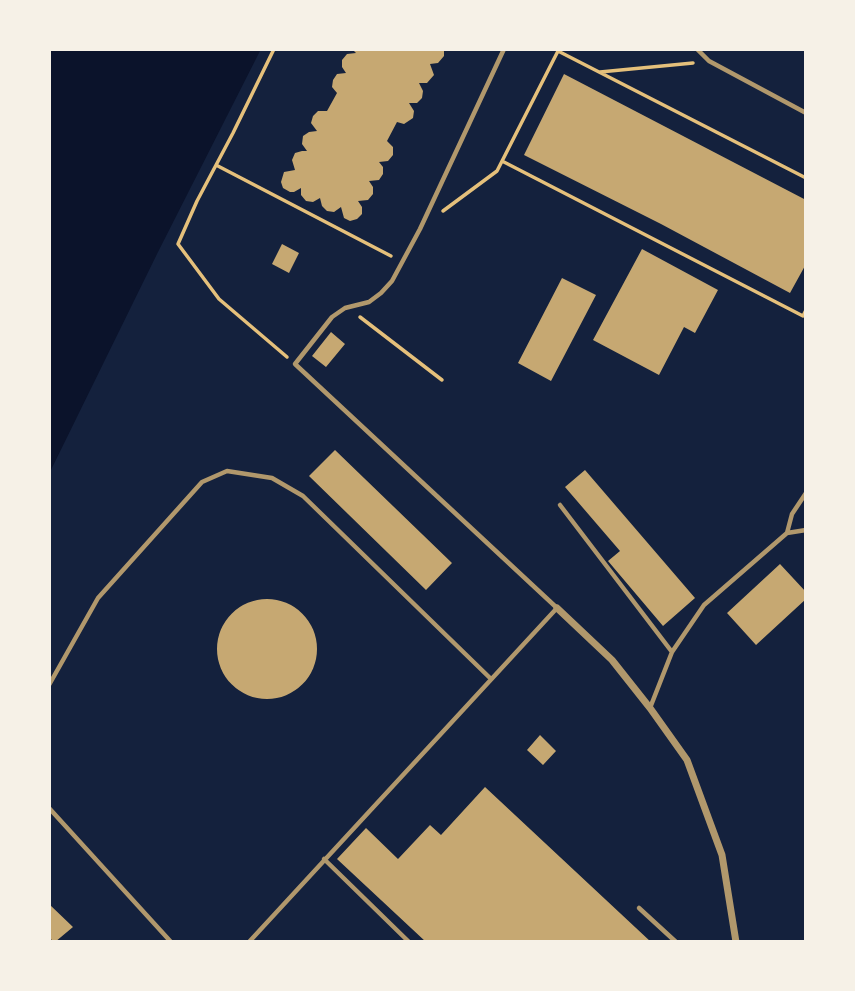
<!DOCTYPE html>
<html>
<head>
<meta charset="utf-8">
<style>
	body { margin:0 }
	#map { position:relative; width:855px; height:991px; overflow:hidden; background:#14213d; font-family:Inter,sans-serif }
	canvas { display:block }
	.frame { position:absolute; inset:0; border:51px solid #f6f1e7; pointer-events:none }
</style>
</head>
<body>
<div id="map">
<canvas width="855" height="991"></canvas>
<div class="frame"></div>
</div>
<script>
const context = document.querySelector('canvas').getContext('2d');
context.lineJoin = 'round';
function fillPath(path, color) {
  context.fillStyle = color;
  context.fill(path, 'evenodd');
}
function toPath(rows) {
  const path = new Path2D();
  for (const r of rows) {
    if (r.length === 3) {
      path.moveTo(r[0] + r[2], r[1]);
      path.arc(r[0], r[1], r[2], 0, 2 * Math.PI);
      continue;
    }
    path.moveTo(r[0], r[1]);
    for (let i = 2; i < r.length; i += 2) path.lineTo(r[i], r[i + 1]);
  }
  return path;
}
function trace(path, color, width, dash) {
  context.strokeStyle = color;
  context.lineWidth = width;
  context.lineCap = dash ? 'butt' : 'round';
  context.setLineDash(dash || []);
  context.stroke(path);
}
fillPath(toPath([
	[49,49,261,49,158,252,49,474]
]), '#0b132b');
fillPath(toPath([
	[352,49,444,49,444,56,438,63,430,64,434,75,427,83,419,83,423,91,422,98,417,103,409,103,414,111,413,118,404,124,397,122,387,141,393,147,393,155,388,161,379,162,383,167,383,174,379,180,369,181,373,187,373,194,368,200,358,201,362,207,362,214,357,219,350,221,344,218,341,207,334,212,327,211,322,206,320,198,313,202,306,201,301,195,301,188,294,192,290,192,283,188,281,182,284,172,295,170,292,160,295,153,302,151,307,151,302,144,303,136,309,132,317,131,311,123,313,116,318,111,327,111,337,93,332,87,333,80,337,74,346,73,342,67,342,60,347,54,356,53],
	[564,74,806,200,806,264,790,293,661,224,524,155],
	[282,244,299,253,289,273,272,264],
	[642,249,718,290,695,333,684,327,659,375,593,340],
	[562,278,596,295,551,381,518,363],
	[331,332,345,344,326,367,312,356],
	[335,450,452,563,426,590,309,476],
	[585,470,695,598,663,626,608,561,620,551,565,487],
	[780,564,806,592,806,599,756,645,727,613],
	[267,649,50],
	[540,735,556,751,543,765,527,750],
	[485,787,651,942,426,942,337,859,366,828,398,859,430,825,441,835],
	[49,904,73,927,55,942,49,938]
]), '#c6a872');
trace(toPath([
	[274,49,233,133,197,201,178,244,219,299,287,357],
	[558,51,806,178],
	[600,72,693,63],
	[502,161,803,316,806,310],
	[216,165,391,256],
	[443,211,497,171,558,51],
	[360,317,442,380]
]), '#e5c07b', 3.5);
trace(toPath([
	[697,49,709,61,806,113],
	[560,505,672,652],
	[787,533,806,530],
	[49,685,98,598,202,482,227,471,272,478,303,496,490,678],
	[650,708,672,652,704,605,787,533,792,514,806,493],
	[49,808,171,942],
	[324,859,409,942],
	[639,908,676,942],
	[249,942,557,608,295,364,332,317,345,308,369,302,381,293,392,281,420,229,504,49]
]), '#b1986c', 4.5);
trace(toPath([
	[557,608,612,660,650,708,687,760,722,855,736,942]
]), '#b1986c', 7);
</script>
</body>
</html>
